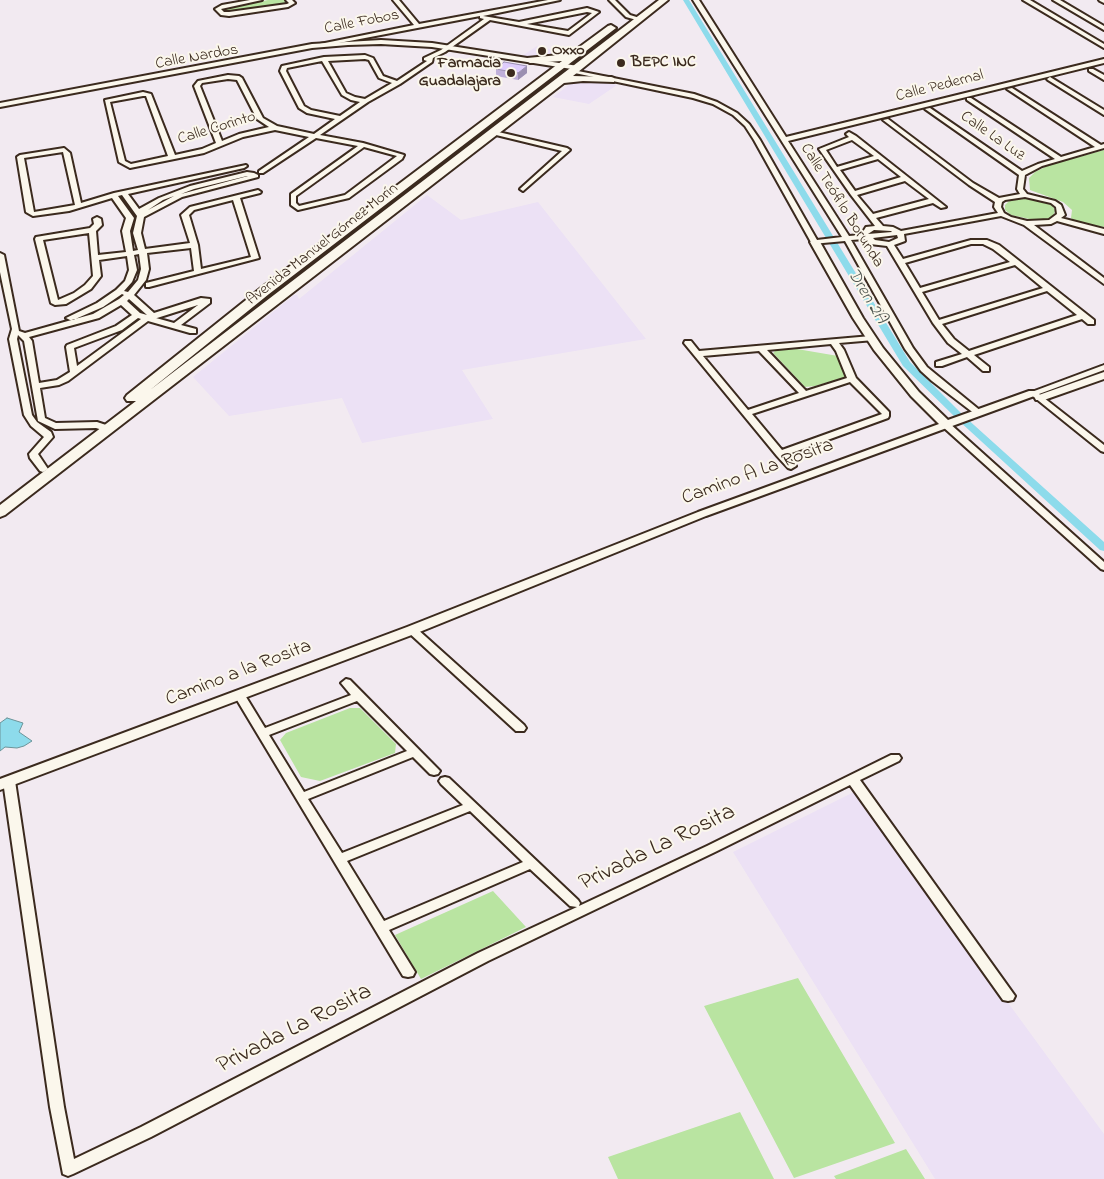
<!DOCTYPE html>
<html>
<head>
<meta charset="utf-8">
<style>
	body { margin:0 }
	canvas { display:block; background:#f2eaf1 }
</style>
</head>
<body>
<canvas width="1104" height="1179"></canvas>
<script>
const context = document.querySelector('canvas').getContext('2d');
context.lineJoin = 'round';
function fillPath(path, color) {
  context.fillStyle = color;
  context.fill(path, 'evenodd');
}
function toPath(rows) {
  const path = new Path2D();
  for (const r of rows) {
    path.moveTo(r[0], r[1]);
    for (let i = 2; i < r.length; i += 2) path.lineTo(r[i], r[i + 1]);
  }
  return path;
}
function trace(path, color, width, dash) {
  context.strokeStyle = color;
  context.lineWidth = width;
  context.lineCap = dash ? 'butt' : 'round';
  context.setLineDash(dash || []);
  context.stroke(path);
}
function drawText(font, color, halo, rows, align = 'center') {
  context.font = font + ' "Indie Flower",sans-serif';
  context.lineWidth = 4;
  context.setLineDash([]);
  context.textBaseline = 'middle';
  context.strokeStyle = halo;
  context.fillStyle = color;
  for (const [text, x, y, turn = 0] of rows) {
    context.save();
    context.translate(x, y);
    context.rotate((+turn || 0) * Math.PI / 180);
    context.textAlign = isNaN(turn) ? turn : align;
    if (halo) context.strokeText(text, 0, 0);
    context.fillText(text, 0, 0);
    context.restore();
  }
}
fillPath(toPath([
	[537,46,567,53,560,57,537,58,522,56],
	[581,79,597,81,617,85,589,104,553,97,573,82],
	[427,195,461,220,538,202,646,339,462,370,493,419,362,443,342,398,229,416,193,377,294,295,297,295,299,299],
	[854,792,1104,1134,1104,1179,935,1179,733,852]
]), '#ece1f5');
fillPath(toPath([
	[268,0,285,0,287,2,283,5,231,13,225,12,223,9],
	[1104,150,1104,227,1076,222,1071,218,1072,210,1063,202,1030,190,1029,178,1035,172,1049,165],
	[1029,198,1046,202,1053,206,1055,211,1053,216,1050,219,1034,220,1011,215,1005,210,1005,205,1011,199],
	[797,349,838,356,846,375,843,378,815,386,805,387,773,353,776,350],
	[350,708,360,708,396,744,395,753,320,781,301,777,280,740,286,733],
	[493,891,526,927,421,979,395,935],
	[798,978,895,1143,794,1178,704,1006],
	[740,1112,774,1179,618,1179,608,1157],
	[906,1149,925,1179,836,1179,834,1176]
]), '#b9e4a1');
const water = toPath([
	[7,718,23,723,19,732,32,741,24,746,17,748,5,747,0,751,0,723,7,718]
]);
fillPath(water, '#8ddbeb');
trace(water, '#6c9499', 1);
fillPath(toPath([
	[683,0,689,0,910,362,964,416,1104,542,1104,551,1100,550,958,420,903,366,683,0]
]), '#8ddbeb');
const minor = toPath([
	[250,0,262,0,221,9,224,12,229,12,287,4,289,3,286,0,292,0,295,3,288,7,229,16,221,15,215,9,222,5,250,0],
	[393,0,399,0,419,24,548,0,560,0,483,16,519,22,587,8,599,12,569,35,490,20,445,52,433,58,432,62,400,84,368,102,320,135,363,143,404,155,402,159,349,198,298,210,291,205,291,194,358,146,316,138,263,173,259,173,259,171,309,137,275,130,243,137,204,153,130,168,119,162,105,100,143,92,151,94,175,155,202,149,216,143,194,86,198,81,228,75,239,76,242,78,263,118,277,126,314,134,335,119,307,113,299,108,280,71,282,66,324,57,365,55,373,58,383,76,397,81,427,61,424,60,424,58,441,50,484,19,480,18,480,16,318,47,315,45,414,25,393,0],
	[587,12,592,13,568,31,527,24,587,12],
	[365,59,369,60,379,78,392,83,365,99,355,97,346,93,328,61,365,59],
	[322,61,342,95,351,100,360,102,340,116,311,110,304,106,286,71,287,68,322,61],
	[228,79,237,80,257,119,269,127,239,134,222,141,200,86,202,83,228,79],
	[143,96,146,96,168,156,131,164,125,161,110,102,143,96],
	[364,147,397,156,345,195,299,206,296,203,296,196,364,147],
	[609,0,615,0,630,15,643,19,640,21,626,17,609,0],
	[693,0,699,0,786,137,1104,59,1104,63,788,141,849,236,861,235,866,227,875,226,851,195,819,149,849,137,846,134,849,132,856,136,946,207,941,208,933,203,876,218,883,226,893,227,901,231,998,213,994,207,995,202,969,185,883,120,888,119,973,183,999,198,1020,194,1017,189,1019,175,925,109,930,108,1022,171,1038,164,1055,159,967,100,967,98,971,98,1061,157,1095,147,1007,89,1012,88,1101,145,1104,144,1104,148,1042,166,1025,175,1023,189,1027,194,1055,201,1061,205,1065,215,1061,218,1104,229,1104,234,1057,221,1051,224,1034,225,1104,278,1104,284,1024,225,1001,216,904,234,905,241,894,245,903,259,971,240,987,240,999,245,1094,320,1094,324,1088,324,1082,319,974,355,989,367,989,371,983,371,967,357,942,366,936,366,936,362,962,354,948,343,933,323,887,246,870,244,865,239,851,240,913,348,927,367,982,412,981,414,975,414,932,381,921,371,905,349,845,241,812,244,754,140,745,126,733,115,713,104,693,98,570,72,573,70,694,94,717,102,737,113,749,124,760,140,817,240,842,237,693,0],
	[852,140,874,156,837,167,826,150,852,140],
	[878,159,901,177,855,191,840,170,878,159],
	[905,181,929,199,873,214,857,195,905,181],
	[1025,197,1051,203,1056,207,1057,214,1049,220,1027,221,1011,217,1004,213,1001,207,1002,202,1005,200,1025,197],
	[874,230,891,231,892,232,868,234,874,230],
	[897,235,898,238,889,242,875,240,873,238,897,235],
	[971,244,983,244,993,249,1010,262,920,288,905,263,971,244],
	[1015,265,1043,288,939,320,922,292,1015,265],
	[1047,291,1077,315,969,351,954,339,942,324,1047,291],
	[1023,0,1030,0,1104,44,1104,48,1023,0],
	[1053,0,1060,0,1104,26,1104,30,1053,0],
	[1099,0,1104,0,1104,3,1100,1,1099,0],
	[1089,69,1093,69,1104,75,1104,80,1089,71,1089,69],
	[1050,77,1104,110,1104,115,1048,80,1047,79,1050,77],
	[494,131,567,148,570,150,523,191,520,189,521,188,562,151,492,134,492,132,494,131],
	[64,148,70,153,81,203,114,193,246,165,247,166,244,168,128,194,139,209,159,198,190,186,247,172,254,173,258,175,258,177,182,197,144,217,141,233,145,249,190,243,181,215,190,207,258,190,261,192,260,193,240,198,259,258,149,287,146,287,146,283,194,271,191,248,147,253,149,269,146,280,134,295,154,313,201,298,210,299,210,303,181,325,196,329,196,333,190,333,148,321,68,381,59,385,40,388,45,418,56,423,97,422,112,427,113,429,112,431,109,432,96,428,55,429,38,421,24,341,18,335,17,339,32,415,37,422,51,432,53,437,38,454,48,469,43,472,40,471,30,458,29,454,44,437,31,426,24,415,9,339,12,329,0,272,0,253,4,255,19,331,25,333,93,314,119,299,124,295,122,294,103,307,73,320,70,320,66,318,97,303,116,290,125,281,129,270,127,256,99,260,101,276,91,289,66,304,55,305,51,303,35,239,36,237,90,228,94,224,93,219,97,217,101,219,102,225,96,231,98,255,126,252,122,231,126,218,112,198,69,211,33,216,26,212,17,157,20,155,64,148],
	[63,152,75,205,34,212,24,158,63,152],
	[247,176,248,176,181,194,194,189,247,176],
	[122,195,137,216,133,233,138,250,133,251,130,231,134,218,118,196,122,195],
	[174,196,148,210,163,200,174,196],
	[233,200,251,257,201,269,198,245,189,215,194,210,233,200],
	[89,233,93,276,85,285,74,293,58,300,43,240,89,233],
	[139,254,141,269,138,280,128,292,124,291,132,282,137,270,134,255,139,254],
	[129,299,147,315,140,313,127,301,129,299],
	[121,305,132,315,116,326,67,345,66,347,70,372,57,380,39,383,32,341,29,337,99,318,121,305],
	[198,305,174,323,156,318,157,318,198,305],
	[138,318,141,319,77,366,74,348,122,330,138,318],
	[871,336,874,336,874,340,839,343,844,350,856,378,889,412,889,416,888,418,786,455,796,466,791,469,788,468,777,456,684,343,685,341,691,341,699,351,871,336],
	[831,344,836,351,847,378,806,391,767,350,831,344],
	[759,351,799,393,748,410,703,356,759,351],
	[850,382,882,414,782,450,752,414,850,382],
	[1104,365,1104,370,1039,394,1104,445,1104,452,1101,451,1029,393,1104,365],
	[945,421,948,422,1104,562,1104,570,1101,569,942,426,941,424,942,422,945,421],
	[412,627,416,628,524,725,526,728,524,731,516,731,408,632,407,630,408,628,412,627],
	[346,679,350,680,440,771,438,774,434,775,430,774,413,757,308,799,342,853,463,805,441,784,439,781,441,778,445,777,449,778,578,900,580,903,579,906,707,846,891,755,899,755,901,758,899,761,860,780,1015,996,1013,1000,1008,1001,1003,1000,850,785,715,852,488,961,151,1137,73,1174,68,1176,63,1174,50,1107,3,781,5,778,9,777,13,778,15,781,64,1107,74,1159,141,1127,478,953,577,907,570,906,530,869,389,930,415,972,413,976,408,977,403,976,234,695,235,692,243,692,265,728,351,695,341,683,346,679],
	[357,701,407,751,304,792,269,735,357,701],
	[470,811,523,862,384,921,347,861,470,811]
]);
const tertiary = toPath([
	[381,40,432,43,578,66,582,68,578,70,432,47,381,44,348,45,312,48,0,107,0,103,312,44,381,40],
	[815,239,820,242,863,318,883,348,919,392,948,420,1029,391,1037,391,1038,393,1037,395,706,516,417,633,0,790,0,779,407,627,698,512,939,424,911,396,874,350,853,318,810,242,815,239],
	[1104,372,1104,379,1044,400,1036,400,1035,398,1036,396,1104,372]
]);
const primary = toPath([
	[659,0,668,0,573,76,611,77,614,78,614,82,583,81,564,83,5,515,0,517,0,505,136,401,127,401,125,398,127,395,261,288,562,61,530,63,525,60,527,58,570,54,608,26,611,25,616,28,269,294,150,390,659,0]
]);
trace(minor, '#3b2a1e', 4);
trace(tertiary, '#3b2a1e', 4);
trace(primary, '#3b2a1e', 4);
fillPath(minor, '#fbf7ec');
fillPath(tertiary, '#fbf7ec');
fillPath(primary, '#fbf7ec');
fillPath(toPath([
	[496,69,527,73,518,80,496,76]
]), '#bfafda');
fillPath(toPath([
	[527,66,527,73,518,80,518,73]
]), '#9b8fb1');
const building = toPath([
	[504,62,527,66,518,73,496,69,504,62]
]);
fillPath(building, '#deccfd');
trace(building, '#9b8fb1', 1);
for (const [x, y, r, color] of [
	[542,51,5,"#3b2a1e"],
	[621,63,5,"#3b2a1e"],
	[511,73,5,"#3b2a1e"]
]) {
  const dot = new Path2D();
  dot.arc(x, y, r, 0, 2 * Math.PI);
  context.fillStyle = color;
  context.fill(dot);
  trace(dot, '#fbf7ec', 2);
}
drawText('16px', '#3b2a1e', '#fbf7ec', [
	["Calle Fobos",362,23,-11],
	["Calle Nardos",197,58,-10],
	["Calle Pedernal",940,87,-14],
	["Calle Corinto",217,129,-17],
	["Calle La Luz",992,137,35],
	["Calle Teófilo Borunda",841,206,58],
	["Avenida Manuel Gómez Morín",323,245,-38]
]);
drawText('bold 16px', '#3b2a1e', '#fbf7ec', [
	["Oxxo",552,51],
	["BEPC INC",631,63],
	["Farmacia",501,64,"right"],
	["Guadalajara",501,82,"right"]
], 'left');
drawText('italic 18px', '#505651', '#fbf7ec', [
	["Dren 2A",866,297,59]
]);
drawText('20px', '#3b2a1e', '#fbf7ec', [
	["Camino A La Rosita",758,473,-20],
	["Camino a la Rosita",239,674,-21]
]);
drawText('24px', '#3b2a1e', '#fbf7ec', [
	["Privada La Rosita",658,849,-26],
	["Privada La Rosita",295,1030,-27]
]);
</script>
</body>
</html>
